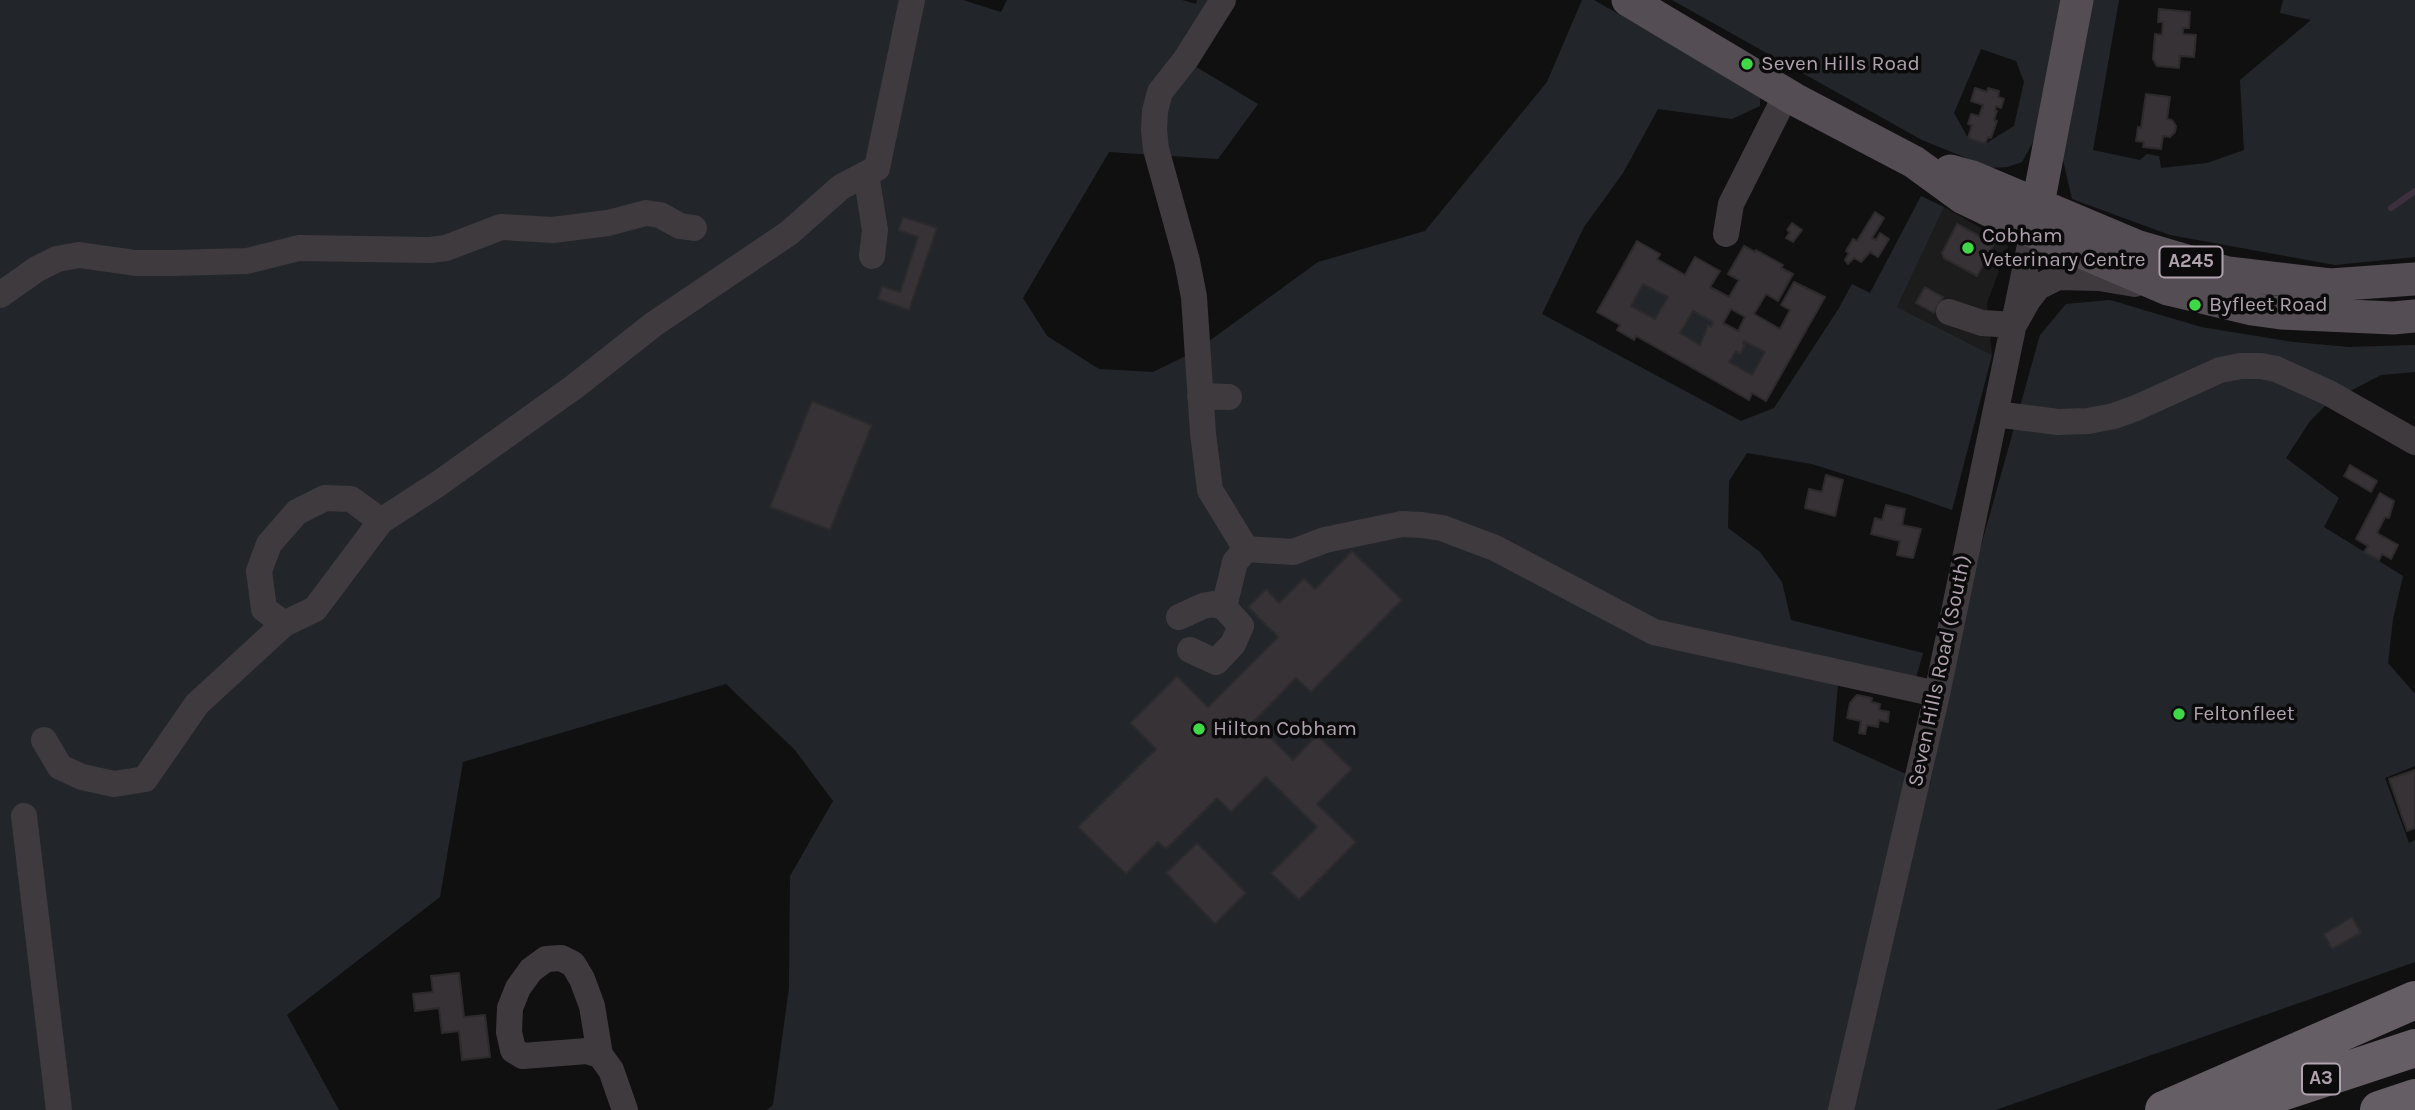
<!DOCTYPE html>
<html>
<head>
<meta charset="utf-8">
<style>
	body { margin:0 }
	canvas { display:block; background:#111010 }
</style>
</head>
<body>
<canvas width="2415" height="1110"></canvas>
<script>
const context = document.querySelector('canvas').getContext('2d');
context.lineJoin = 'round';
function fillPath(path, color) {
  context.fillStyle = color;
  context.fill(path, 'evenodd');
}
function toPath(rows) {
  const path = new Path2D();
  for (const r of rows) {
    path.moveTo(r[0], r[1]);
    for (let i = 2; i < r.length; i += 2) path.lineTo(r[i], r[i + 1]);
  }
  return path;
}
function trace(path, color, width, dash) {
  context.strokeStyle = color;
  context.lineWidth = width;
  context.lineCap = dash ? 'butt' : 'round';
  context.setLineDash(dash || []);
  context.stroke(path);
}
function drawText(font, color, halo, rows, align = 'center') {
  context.font = font + ' Karla,sans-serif';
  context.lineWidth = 7;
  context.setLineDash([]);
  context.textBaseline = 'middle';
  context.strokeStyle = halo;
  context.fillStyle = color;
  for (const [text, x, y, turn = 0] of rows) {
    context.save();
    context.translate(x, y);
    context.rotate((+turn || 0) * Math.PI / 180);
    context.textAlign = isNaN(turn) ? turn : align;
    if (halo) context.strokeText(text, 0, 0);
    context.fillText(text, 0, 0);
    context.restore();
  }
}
fillPath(toPath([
	[1944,207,2009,244,1987,303,1992,355,1897,307]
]), '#1d1c1d');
fillPath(toPath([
	[0,0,963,0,1001,12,1007,0,1182,0,1196,4,1197,0,1230,0,1188,62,1258,104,1218,159,1109,152,1023,298,1047,336,1099,369,1153,372,1194,352,1318,262,1425,231,1547,82,1582,0,1594,0,1760,95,1760,106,1732,119,1658,109,1623,173,1584,227,1542,314,1741,421,1774,408,1839,308,1852,284,1870,293,1921,196,1944,207,1897,307,1992,355,1952,510,1907,494,1812,464,1747,453,1729,481,1728,528,1760,552,1782,582,1791,620,1923,653,1916,678,1839,673,1833,741,1930,785,1961,629,1981,546,2040,335,2066,304,2110,300,2201,327,2293,342,2349,347,2415,345,2415,372,2381,375,2329,402,2310,421,2286,458,2339,498,2324,527,2403,576,2393,619,2388,663,2415,694,2415,766,2385,778,2409,843,2415,840,2415,962,1996,1110,767,1110,773,1105,789,988,790,876,833,801,795,750,726,684,463,762,440,897,287,1015,339,1110,0,1110],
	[1672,0,2074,0,2068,35,2032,144,2022,162,2007,167,1991,168,1922,140],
	[1981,49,2016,61,2024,82,2014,126,1985,144,1968,138,1954,113],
	[2088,0,2119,0,2093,150,2140,160,2147,154,2159,156,2161,168,2207,163,2244,150,2240,80,2311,20,2280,13,2283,0,2415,0,2415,257,2335,265,2170,235,2072,199,2059,143],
	[1643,284,1668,297,1655,319,1631,306],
	[1693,311,1713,322,1711,327,1707,326,1700,345,1680,333],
	[1744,341,1765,352,1752,375,1729,362,1736,351,1740,353]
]), '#22262a');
trace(toPath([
	[2391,208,2415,191]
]), '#3c303e', 6);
const building = toPath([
	[2159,9,2190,12,2189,28,2183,28,2183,34,2196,35,2194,57,2180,56,2179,68,2157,66,2153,59,2155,34,2162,35,2163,22,2158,22,2159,9],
	[1975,88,1987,92,1988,88,1999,91,1998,97,2004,99,2001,108,1996,106,1995,110,1997,111,1994,120,1997,121,1991,138,1988,137,1985,144,1968,138,1972,125,1968,124,1971,114,1979,116,1983,105,1971,101,1975,88],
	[2146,94,2170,97,2167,119,2172,120,2176,126,2175,132,2170,137,2163,136,2161,149,2143,147,2144,142,2136,141,2138,127,2141,128,2146,94],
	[1875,212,1884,218,1872,238,1876,240,1880,233,1889,239,1878,257,1870,252,1861,262,1854,258,1848,264,1845,260,1849,253,1846,251,1853,239,1857,241,1875,212],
	[903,217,937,228,909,310,878,299,882,286,900,292,918,237,898,230,903,217],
	[1792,223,1802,230,1793,242,1786,238,1790,232,1787,230,1792,223],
	[1957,224,1994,244,1977,276,1944,258,1942,253,1957,224],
	[1637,241,1660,254,1657,259,1685,275,1695,257,1720,271,1710,287,1729,297,1739,280,1728,274,1744,246,1755,252,1756,250,1783,265,1781,268,1793,274,1778,301,1766,294,1754,314,1780,329,1790,310,1781,305,1794,282,1825,297,1766,401,1752,393,1749,400,1636,336,1634,340,1617,330,1620,325,1597,312,1637,241],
	[1643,284,1668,297,1655,319,1631,306,1643,284],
	[1731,309,1745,317,1738,331,1723,323,1731,309],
	[1693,311,1713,322,1711,327,1708,325,1700,345,1680,333,1693,311],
	[1744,341,1765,352,1752,375,1729,362,1736,351,1740,354,1745,345,1743,343,1744,341],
	[1925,287,1943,297,1934,313,1916,303,1925,287],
	[812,401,872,425,830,530,770,507,812,401],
	[2350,465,2377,481,2371,492,2344,476,2350,465],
	[1826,475,1843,480,1835,516,1805,508,1809,489,1822,492,1826,475],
	[2380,493,2394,501,2389,518,2385,517,2377,533,2398,545,2391,559,2382,554,2379,560,2364,552,2368,546,2356,539,2380,493],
	[1886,505,1905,509,1902,525,1921,529,1913,558,1897,555,1900,541,1871,534,1875,518,1882,520,1886,505],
	[1352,551,1402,600,1311,692,1296,678,1254,721,1293,760,1317,735,1352,769,1317,804,1356,842,1299,900,1271,873,1317,827,1266,777,1231,812,1217,798,1166,849,1158,842,1126,874,1078,827,1156,749,1130,723,1177,676,1208,707,1278,637,1248,607,1266,589,1279,603,1304,578,1315,589,1352,551],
	[1857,695,1872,698,1871,702,1880,704,1879,710,1889,712,1888,722,1879,720,1878,727,1867,725,1865,734,1859,733,1861,721,1847,718,1850,703,1857,695],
	[2415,770,2415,828,2407,831,2389,779,2415,770],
	[1197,843,1246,893,1215,924,1166,873,1197,843],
	[2352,917,2361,933,2332,949,2324,934,2352,917],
	[459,973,464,1017,485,1015,490,1057,462,1060,459,1031,442,1033,439,1008,415,1011,413,994,433,992,431,976,459,973]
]);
fillPath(building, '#363235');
trace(building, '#2c2a2b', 2);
trace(toPath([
	[1223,0,1186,59,1160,92,1155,111,1154,130,1156,149,1187,261,1194,297,1203,433,1210,490,1246,549],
	[866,174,875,230,872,256],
	[1726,234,1731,204,1786,95],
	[0,295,37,269,57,259,79,255,136,263,174,263,247,261,299,248,430,250,446,248,501,227,553,230,608,223,646,213,660,215,680,226,694,228],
	[1949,312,1982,323,2014,325,2028,300,2038,287,2058,277,2099,278,2135,284],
	[1200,396,1229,397],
	[1995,414,2058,422,2088,421,2114,416,2136,408,2220,370,2241,366,2261,366,2276,369,2329,393,2415,442],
	[381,521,351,499,325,498,297,512,269,544,259,571,264,609,284,624,315,609,381,521,438,484,574,387,654,324,789,233,841,187,877,168,912,0],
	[1179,617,1203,606,1213,604,1224,607],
	[1190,650,1216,662,1233,644,1241,626,1224,607,1235,562,1246,549,1293,552,1325,540,1402,524,1422,525,1442,528,1495,548,1654,632,1937,694],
	[44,740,60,767,82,777,114,784,145,779,197,704,284,624],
	[24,816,59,1110],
	[600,1055,587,1051,523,1056,513,1050,509,1032,510,1008,518,988,531,970,546,959,561,958,573,964,582,979,592,1006,600,1055,611,1070,625,1110],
	[1841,1110,1937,694,2033,231]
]), '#3f3a3e', 26);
trace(toPath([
	[1628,0,1794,99,1914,162,1962,197,2033,231,2168,289,2252,309,2281,313,2393,318,2415,316],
	[1950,171,1972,177,2136,246,2228,273,2330,285,2415,279],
	[2034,225,2077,0]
]), '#544d53', 33);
trace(toPath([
	[2164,1110,2415,1000],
	[2227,1110,2415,1048],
	[2379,1110,2415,1098]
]), '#655e64', 38);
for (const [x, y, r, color] of [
	[1747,64,7,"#3fd948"],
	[1968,248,7,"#3fd948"],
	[2195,305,7,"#3fd948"],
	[2179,714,7,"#3fd948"],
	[1199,729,7,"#3fd948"]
]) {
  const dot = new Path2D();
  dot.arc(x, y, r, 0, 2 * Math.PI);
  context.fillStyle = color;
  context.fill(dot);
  trace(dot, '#0c0b0b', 2.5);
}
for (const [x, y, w] of [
	[2191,262,63],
	[2321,1079,38]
]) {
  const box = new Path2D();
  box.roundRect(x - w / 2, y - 15.5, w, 31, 5);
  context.fillStyle = '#0c0b0b';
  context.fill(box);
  trace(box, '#b0a2af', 2);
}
drawText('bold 19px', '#b0a2af', null, [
	["A245",2191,262],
	["A3",2321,1079]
]);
drawText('21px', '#b0a2af', '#0c0b0b', [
	["Seven Hills Road",1761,64],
	["Cobham",1982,236],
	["Veterinary Centre",1982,260],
	["Byfleet Road",2209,305],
	["Feltonfleet",2193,714],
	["Hilton Cobham",1213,729]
], 'left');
drawText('21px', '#b0a2af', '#0c0b0b', [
	["Seven Hills Road (South)",1940,671,-78]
]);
</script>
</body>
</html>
